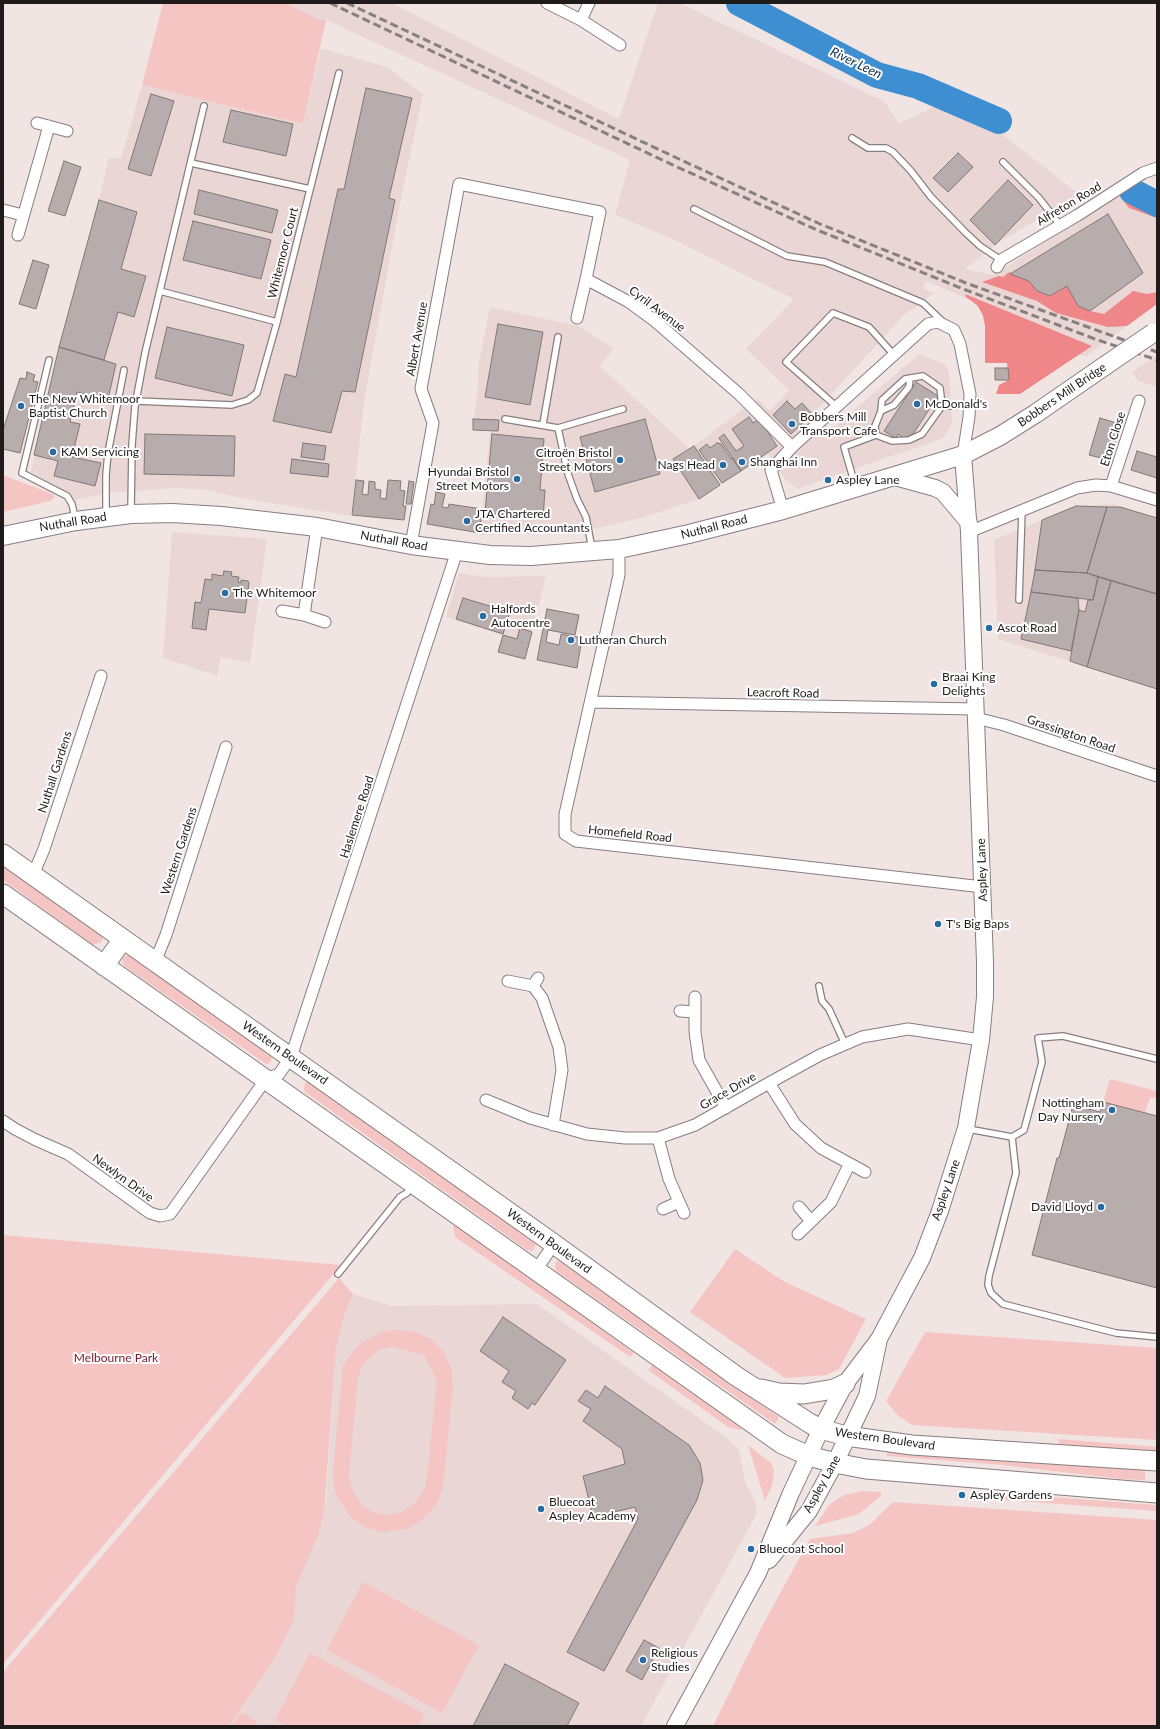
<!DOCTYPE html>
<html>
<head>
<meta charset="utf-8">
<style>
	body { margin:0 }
	#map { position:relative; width:1160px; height:1729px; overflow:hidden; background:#f1e5e4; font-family:Lato,sans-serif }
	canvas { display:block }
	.frame { position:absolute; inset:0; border:4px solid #1f1b1a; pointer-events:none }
</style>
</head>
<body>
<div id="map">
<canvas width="1160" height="1729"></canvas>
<div class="frame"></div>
</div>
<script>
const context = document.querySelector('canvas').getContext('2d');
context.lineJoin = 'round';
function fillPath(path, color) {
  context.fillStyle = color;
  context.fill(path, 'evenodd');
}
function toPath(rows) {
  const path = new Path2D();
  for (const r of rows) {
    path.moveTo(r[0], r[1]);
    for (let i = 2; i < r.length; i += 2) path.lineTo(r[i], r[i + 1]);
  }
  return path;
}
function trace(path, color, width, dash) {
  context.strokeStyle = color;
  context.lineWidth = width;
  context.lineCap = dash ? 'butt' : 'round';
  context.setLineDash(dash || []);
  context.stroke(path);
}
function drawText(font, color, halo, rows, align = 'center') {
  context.font = font + ' Lato,sans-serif';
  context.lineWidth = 4;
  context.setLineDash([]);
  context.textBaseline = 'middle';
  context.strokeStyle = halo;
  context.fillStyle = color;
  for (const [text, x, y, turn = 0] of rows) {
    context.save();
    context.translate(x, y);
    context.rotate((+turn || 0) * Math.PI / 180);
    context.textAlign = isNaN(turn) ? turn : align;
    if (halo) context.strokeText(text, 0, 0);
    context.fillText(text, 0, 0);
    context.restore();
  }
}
fillPath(toPath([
	[286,3,392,3,619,119,658,3,680,3,885,102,899,124,939,104,995,129,1079,194,995,245,965,269,993,275,1120,195,1157,209,1157,304,1086,356,1057,350,985,326,981,310,972,301,926,281,923,288,934,293,903,316,814,413,831,430,919,354,946,365,949,373,952,423,943,438,926,445,885,458,798,489,785,479,768,454,699,499,644,517,607,526,554,534,480,535,490,431,473,430,478,383,478,368,490,307,578,326,614,348,600,366,690,449,757,398,770,411,789,390,746,349,794,299,668,237,615,215,630,160,326,20,320,20],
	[321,48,387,67,423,94,402,193,365,395,351,516,236,497,208,490,176,488,110,493,75,500,69,493,31,472,59,347,99,200,109,157,121,159,142,85,303,124],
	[1157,355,1157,387,1138,381,1132,372],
	[1113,504,1157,518,1157,689,998,639,994,540,1076,506],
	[172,532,267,539,250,663,221,657,217,676,163,658],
	[459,573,486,577,546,576,529,644,446,617],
	[353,1294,392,1306,537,1304,727,1438,739,1450,745,1482,756,1503,756,1515,641,1726,229,1726,274,1659,295,1596,296,1587,326,1500,336,1348,343,1319]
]), '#ead6d5');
fillPath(toPath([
	[163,3,286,3,320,20,326,20,303,124,142,85],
	[3,475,52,494,55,497,50,501,3,512],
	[3,864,100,933,103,938,101,942,93,945,3,880],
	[129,955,270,1053,272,1058,271,1061,268,1064,266,1064,124,966,122,959,123,956],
	[1110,1079,1157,1091,1157,1099,1150,1097,1145,1113,1103,1102],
	[309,1082,313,1083,333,1099,529,1235,536,1243,533,1251,527,1250,305,1092,304,1089,305,1083],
	[453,1223,634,1353,630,1357,455,1237],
	[3,1235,341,1265,3,1664],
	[735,1249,785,1282,866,1319,839,1369,827,1375,785,1378,690,1312],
	[559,1260,564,1260,667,1339,779,1417,775,1424,556,1271,555,1263],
	[339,1278,353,1294,343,1319,336,1348,324,1513,318,1535,296,1587,294,1620,274,1659,229,1726,3,1726,3,1672],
	[398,1330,416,1332,431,1339,442,1350,451,1367,453,1386,443,1488,436,1505,422,1520,407,1529,383,1532,367,1528,350,1517,335,1493,333,1472,343,1366,350,1355,362,1342,382,1332],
	[395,1347,424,1355,437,1381,426,1486,416,1502,402,1512,388,1515,374,1513,361,1504,351,1487,349,1475,358,1377,363,1364,380,1349],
	[925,1332,1157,1348,1157,1440,912,1425,898,1416,886,1401],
	[652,1365,742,1428,740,1430,728,1427,648,1370],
	[1059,1439,1157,1447,1157,1453,1058,1447],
	[748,1445,771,1463,774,1470,772,1486,765,1501],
	[887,1451,1145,1469,1145,1480,1121,1479,1002,1465,887,1456],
	[863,1491,881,1492,881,1496,859,1514,815,1526,829,1505,844,1495],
	[974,1491,1157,1505,1157,1511,975,1498],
	[893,1502,1157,1520,1157,1726,713,1726,761,1628,810,1539,853,1533,869,1525],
	[363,1582,479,1645,442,1713,327,1650],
	[310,1653,425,1714,419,1726,287,1726,275,1720],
	[242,1712,257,1722,255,1726,233,1726]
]), '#f5c5c4');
fillPath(toPath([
	[1128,192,1157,206,1157,218,1129,208,1123,200],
	[1009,272,1029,281,1037,291,1050,296,1067,286,1078,306,1090,311,1104,314,1133,291,1147,294,1157,292,1157,304,1127,326,1108,327,1056,313,1037,301,982,282,999,276,1003,277],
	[965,294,1092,346,1020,394,996,394,999,385,1009,380,1007,363,985,363,985,326,983,315,977,305,966,297]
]), '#ef8788');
trace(toPath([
	[739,3,877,75,918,86,999,121],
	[1132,191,1157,204]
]), '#3e8fd2', 26);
const building = toPath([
	[366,88,412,98,389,198,395,200,355,392,342,391,331,433,273,421,285,374,296,377,338,189,344,189,366,88],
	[151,94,174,101,151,176,128,169,151,94],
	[231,110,293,124,286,156,223,142,231,110],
	[958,153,973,167,948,192,933,178,958,153],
	[64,161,81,167,65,216,48,211,64,161],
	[1008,180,1033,205,995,245,970,220,1008,180],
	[199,190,278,210,272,233,194,214,199,190],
	[99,200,137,212,121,269,146,276,134,317,118,312,104,360,59,347,99,200],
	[1108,214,1143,273,1090,311,1078,306,1067,286,1050,296,1037,291,1029,281,1010,274,1108,214],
	[193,221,271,240,261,279,183,260,193,221],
	[33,260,49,265,36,309,19,304,33,260],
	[498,324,543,332,530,405,485,397,498,324],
	[167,327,244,345,232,396,155,378,167,327],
	[59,347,116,364,108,399,77,392,70,422,80,424,72,457,101,463,95,486,54,476,58,461,34,455,59,347],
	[995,368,1008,368,1009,380,995,380,995,368],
	[27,372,35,375,33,381,38,382,20,453,3,449,3,430,20,378,26,379,27,372],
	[916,382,938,396,913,434,905,439,898,434,896,438,884,431,916,382],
	[787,401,795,409,802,403,812,414,791,434,773,415,787,401],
	[749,417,753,423,759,419,777,446,741,471,719,438,724,434,736,451,744,446,732,429,749,417],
	[1100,418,1120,424,1110,460,1089,455,1100,418],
	[473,419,499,420,498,431,473,430,473,419],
	[645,419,660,474,595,492,580,437,645,419],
	[145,434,235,436,234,476,144,474,145,434],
	[492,434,544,439,540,490,545,490,543,518,485,513,492,434],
	[303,443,326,446,324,460,301,457,303,443],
	[717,443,721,444,731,459,733,458,741,471,722,483,699,450,707,444,710,448,717,443],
	[694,446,720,485,699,499,673,459,694,446],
	[1137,451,1157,457,1157,478,1131,470,1137,451],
	[292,459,329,464,328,477,290,473,292,459],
	[356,480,364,481,362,494,368,495,369,481,375,482,375,489,381,490,380,498,386,499,388,480,401,481,400,490,405,491,403,506,406,506,404,520,352,515,356,480],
	[409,481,414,482,411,504,406,504,409,481],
	[436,492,445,494,442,507,448,508,449,504,482,509,480,533,427,524,431,504,434,505,436,492],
	[1076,506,1107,507,1087,573,1035,570,1042,520,1076,506],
	[1107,507,1120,507,1157,518,1157,594,1087,573,1107,507],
	[1035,570,1087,573,1098,577,1093,600,1031,592,1035,570],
	[224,571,232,572,231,576,239,577,238,582,241,583,241,580,248,581,249,583,245,613,209,609,206,630,192,628,195,602,201,603,205,579,212,580,212,574,223,576,224,571],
	[1098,577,1111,581,1087,667,1070,661,1079,610,1085,612,1088,600,1093,600,1098,577],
	[1111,581,1157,594,1157,689,1087,667,1111,581],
	[1031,592,1078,598,1079,610,1071,651,1021,639,1031,592],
	[463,598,510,612,503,634,456,619,463,598],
	[547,609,579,615,575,635,548,630,546,642,559,645,561,634,582,638,577,668,537,660,547,609],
	[520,628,532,632,525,659,498,652,503,635,517,639,520,628],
	[1103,1102,1157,1116,1157,1288,1032,1255,1057,1158,1059,1158,1073,1105,1100,1112,1103,1102],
	[503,1317,566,1360,535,1405,532,1403,528,1409,512,1398,516,1391,502,1382,509,1371,480,1351,503,1317],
	[605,1386,689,1445,700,1463,703,1480,697,1500,604,1671,567,1652,638,1519,635,1507,593,1517,583,1476,625,1464,622,1449,583,1421,591,1409,578,1401,586,1390,598,1398,605,1386],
	[644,1640,659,1648,642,1680,626,1671,644,1640],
	[505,1664,579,1703,567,1726,473,1726,505,1664]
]);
fillPath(building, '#b8adad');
trace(building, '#827877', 1);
const service = toPath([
	[852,138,868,148,886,148,893,152,911,171,931,197,966,233,980,246,1001,260],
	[1003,162,1039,198,1060,225],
	[191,163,310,189],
	[694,209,787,256,825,262,923,303,942,321],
	[160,291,277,322],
	[49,360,22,473,67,496,72,504,75,518],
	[136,401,232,405,248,400,257,393,277,322,339,73],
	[942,406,959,406,969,403],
	[837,407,786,362,833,313,869,327,894,355],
	[881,411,894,405,909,387,910,378],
	[505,419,558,428,623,409],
	[543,424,558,337],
	[558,428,568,474,577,499,586,517,592,549],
	[855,485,844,447,876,435,892,441,909,440,922,434,942,406,940,388,923,376,905,379,882,400,881,411,875,426,876,435],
	[131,511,132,445,135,406,145,353,204,106],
	[106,514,106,475,108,453,124,370],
	[1019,600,1022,510],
	[819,986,822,1001,829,1009,845,1044],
	[968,1129,1012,1137,1024,1130,1042,1062,1038,1038,1063,1036,1157,1059],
	[1012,1137,1016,1173,989,1276,988,1285,991,1293,1003,1304,1116,1333,1157,1337],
	[338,1274,400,1197,407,1193,412,1185]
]);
const minor = toPath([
	[547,3,581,20,620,45],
	[581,20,589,3],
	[37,123,67,131],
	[3,210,23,215],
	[18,235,49,126],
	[997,267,1001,260,1078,215,1143,173,1157,168],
	[577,318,586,279],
	[1111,486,1139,401],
	[783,510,771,470,792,447,928,324,938,322,954,330,960,344,970,394,969,417,963,455],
	[969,532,1077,488,1096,485,1111,486,1157,500],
	[411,545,433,423,421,389,459,184,600,212,586,279,629,302,655,321,739,394,792,447],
	[619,549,619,575,565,814,565,834,576,841,983,887],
	[282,611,304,615,317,527],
	[304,615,325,622],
	[591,702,975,709],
	[976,718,1004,725,1157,776],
	[33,875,44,849,101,676],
	[155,962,166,935,226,747],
	[508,981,533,986,538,978],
	[533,986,542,998,559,1047,562,1070,553,1125],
	[695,997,695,1032,699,1060,726,1108],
	[680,1011,695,1012],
	[769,1083,795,1124,821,1148,865,1172],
	[486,1100,530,1118,587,1134,625,1138,658,1138,695,1125,769,1083,820,1055,862,1037,908,1029,981,1040],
	[3,1121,15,1129,36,1140,68,1154,150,1213,160,1216,170,1214,266,1079,279,1074,291,1057,457,551],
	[658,1138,669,1179,684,1213],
	[799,1207,811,1221],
	[663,1209,679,1202],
	[798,1234,831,1202,849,1165],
	[536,1270,554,1244]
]);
const secondary = toPath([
	[895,477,935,488,943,492,969,523],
	[769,1560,809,1511,835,1463,867,1396,878,1344],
	[675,1726,758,1573,791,1493,821,1429,845,1384,879,1339,922,1258,940,1211,966,1128,981,1040,985,997,985,962,969,532,963,455]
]);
const primary = toPath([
	[3,536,76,521,131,514,172,513,221,516,317,527,411,545,490,555,531,556,619,549,689,534,783,510,963,455,1000,436,1035,414,1106,365]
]);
const trunk = toPath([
	[3,854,554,1244,736,1376,811,1424,821,1429,846,1436,912,1445,1157,1461],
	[3,894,782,1444,809,1456,835,1463,866,1469,1157,1493],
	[104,966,123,939],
	[761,1389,779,1393,804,1394,834,1389,845,1384]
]);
trace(service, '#887e7e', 8);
trace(minor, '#887e7e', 13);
trace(secondary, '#887e7e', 18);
trace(primary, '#887e7e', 20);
trace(trunk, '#887e7e', 21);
trace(service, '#fff', 5.5);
trace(minor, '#fff', 11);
trace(secondary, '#fff', 16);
trace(primary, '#fff', 18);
trace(trunk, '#fff', 19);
trace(toPath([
	[330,3,675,166,817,230,966,290,1095,339,1157,360],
	[347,3,679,159,820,224,966,283,1157,352]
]), '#88807f', 3, [8, 4]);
const primaryBridge = toPath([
	[1106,365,1153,333]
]);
trace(primaryBridge, '#887e7e', 20, []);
trace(primaryBridge, '#fff', 18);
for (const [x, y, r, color] of [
	[917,404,4,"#286ba1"],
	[21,406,4,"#286ba1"],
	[792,424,4,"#286ba1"],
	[53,452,4,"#286ba1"],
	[620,460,4,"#286ba1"],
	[742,462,4,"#286ba1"],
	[723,465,4,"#286ba1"],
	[517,479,4,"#286ba1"],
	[828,480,4,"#286ba1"],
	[467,521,4,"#286ba1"],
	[225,593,4,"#286ba1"],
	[483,616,4,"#286ba1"],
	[989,628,4,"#286ba1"],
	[571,640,4,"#286ba1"],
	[934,684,4,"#286ba1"],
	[938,924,4,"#286ba1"],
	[1112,1110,4,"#286ba1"],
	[1101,1207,4,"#286ba1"],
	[962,1495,4,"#286ba1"],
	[541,1509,4,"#286ba1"],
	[751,1549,4,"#286ba1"],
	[643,1660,4,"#286ba1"]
]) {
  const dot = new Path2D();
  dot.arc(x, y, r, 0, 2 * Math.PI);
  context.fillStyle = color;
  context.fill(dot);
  trace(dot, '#fff', 1.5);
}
drawText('12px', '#1f1b1a', '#fff', [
	["Alfreton Road",1069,204,-31],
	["Whitemoor Court",283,253,-76],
	["Cyril Avenue",657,309,37],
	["Albert Avenue",417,339,-80],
	["Bobbers Mill Bridge",1062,395,-34],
	["Eton Close",1113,439,-72],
	["Nuthall Road",73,522,-9],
	["Nuthall Road",714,527,-14],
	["Nuthall Road",394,541,10],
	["Leacroft Road",783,693,1],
	["Grassington Road",1071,734,19],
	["Nuthall Gardens",55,772,-72],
	["Haslemere Road",357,817,-72],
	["Homefield Road",630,834,6],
	["Western Gardens",179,851,-72],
	["Aspley Lane",982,870,-92],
	["Western Boulevard",285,1053,35],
	["Grace Drive",728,1091,-30],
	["Newlyn Drive",123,1178,36],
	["Aspley Lane",946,1190,-71],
	["Western Boulevard",549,1241,36],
	["Western Boulevard",885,1439,8],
	["Aspley Lane",822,1484,-61]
]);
drawText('12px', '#1f1b1a', '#fff', [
	["The New Whitemoor",29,399],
	["Baptist Church",29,413],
	["McDonald's",925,404],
	["Bobbers Mill",800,417],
	["Transport Cafe",800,431],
	["KAM Servicing",61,452],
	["Citroën Bristol",612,453,"right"],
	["Street Motors",612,467,"right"],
	["Shanghai Inn",750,462],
	["Nags Head",715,465,"right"],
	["Hyundai Bristol",509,472,"right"],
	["Street Motors",509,486,"right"],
	["Aspley Lane",836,480],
	["JTA Chartered",475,514],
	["Certified Accountants",475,528],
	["The Whitemoor",233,593],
	["Halfords",491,609],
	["Autocentre",491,623],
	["Ascot Road",997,628],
	["Lutheran Church",579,640],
	["Braai King",942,677],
	["Delights",942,691],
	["T's Big Baps",946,924],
	["Nottingham",1104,1103,"right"],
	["Day Nursery",1104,1117,"right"],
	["David Lloyd",1093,1207,"right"],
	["Aspley Gardens",970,1495],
	["Bluecoat",549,1502],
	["Aspley Academy",549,1516],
	["Bluecoat School",759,1549],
	["Religious",651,1653],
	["Studies",651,1667]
], 'left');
drawText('12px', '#761a24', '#fff', [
	["Melbourne Park",116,1358]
]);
drawText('italic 13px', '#0a2c47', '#fff', [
	["River Leen",856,63,26]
]);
</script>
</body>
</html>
